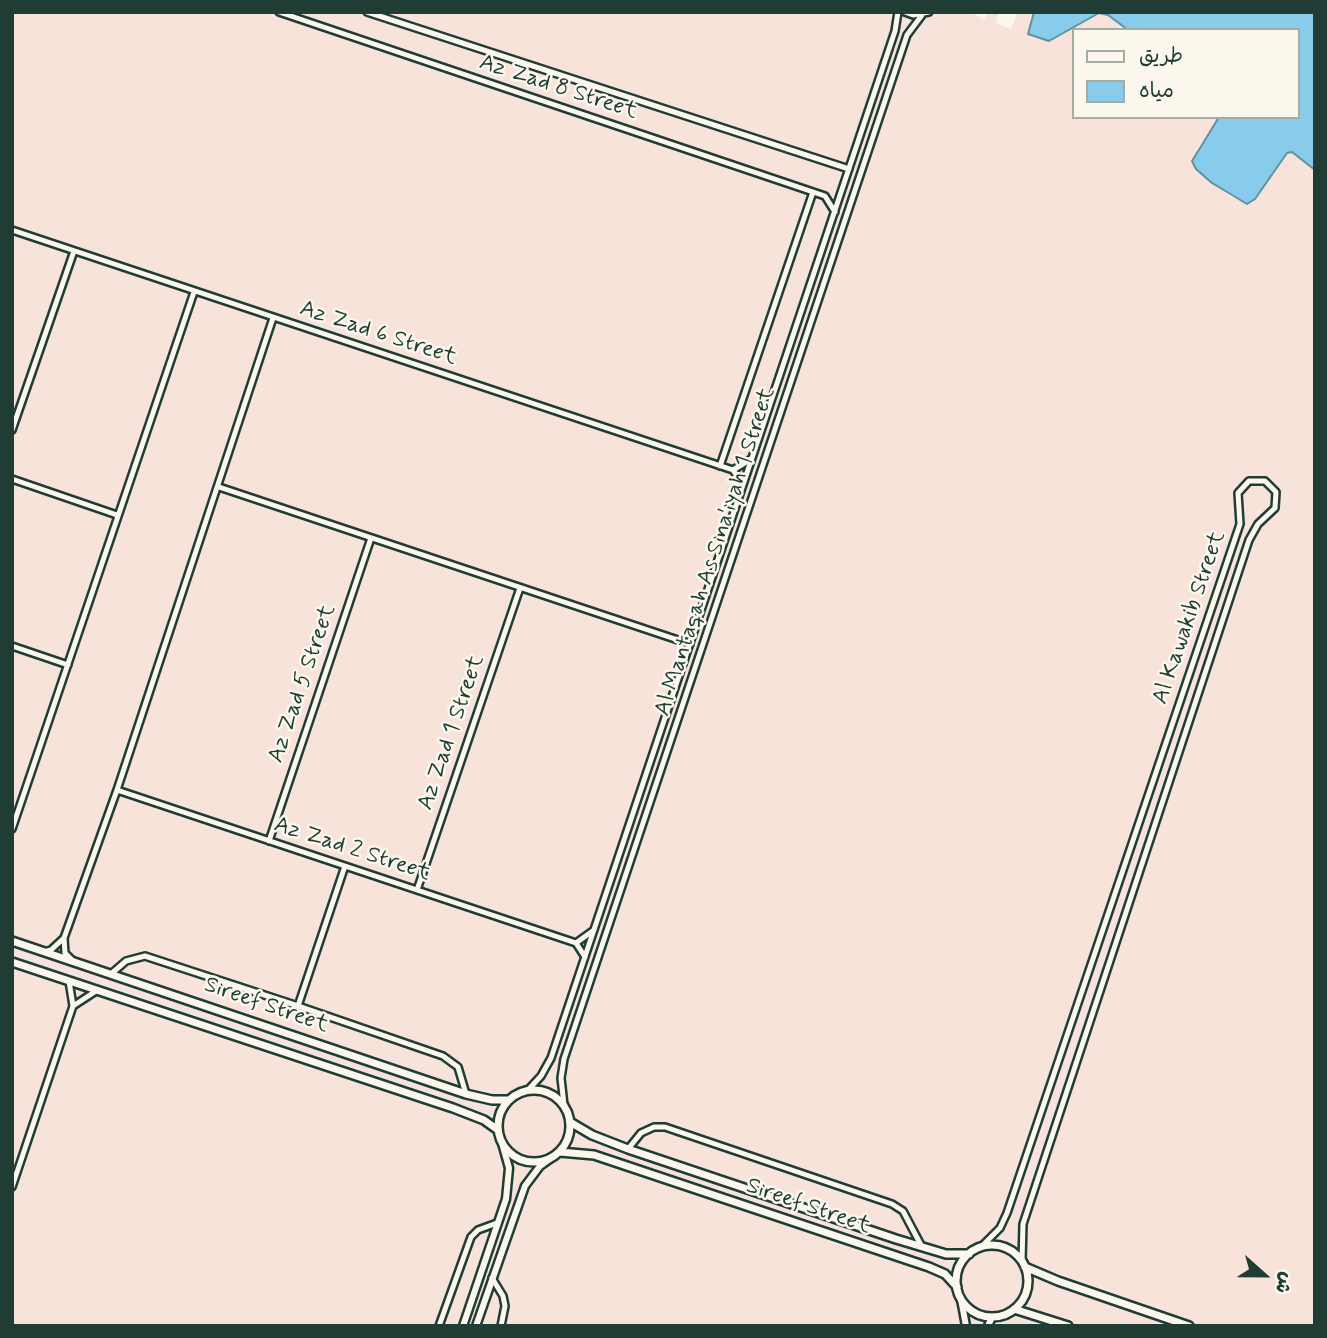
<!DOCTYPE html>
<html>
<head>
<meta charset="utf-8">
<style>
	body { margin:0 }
	#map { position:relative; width:1327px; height:1338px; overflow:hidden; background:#fbf7ec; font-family:Mynerve,"Playpen Sans Arabic",sans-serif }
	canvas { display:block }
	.frame { position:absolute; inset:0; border:14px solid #1f3d34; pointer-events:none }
	.legend { position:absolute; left:1072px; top:28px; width:228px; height:91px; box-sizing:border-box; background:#fbf7ec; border:2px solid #a3ada2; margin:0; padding:9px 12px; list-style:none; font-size:21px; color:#1f3d34 }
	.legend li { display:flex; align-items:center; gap:14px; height:35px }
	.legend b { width:35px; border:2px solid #a3ada2 }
	.north { position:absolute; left:1229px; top:1240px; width:70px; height:70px; -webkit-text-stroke:5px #fbf7ec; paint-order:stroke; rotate:111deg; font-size:19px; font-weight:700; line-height:28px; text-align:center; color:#1f3d34 }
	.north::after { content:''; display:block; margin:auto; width:24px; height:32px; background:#1f3d34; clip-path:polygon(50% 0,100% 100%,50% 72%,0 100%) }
</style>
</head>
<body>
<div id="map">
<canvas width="1327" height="1338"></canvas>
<div class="frame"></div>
<ul class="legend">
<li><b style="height:9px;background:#fbf7ec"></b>طريق</li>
<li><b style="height:19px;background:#89cbea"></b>مياه</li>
</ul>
<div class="north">ش</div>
</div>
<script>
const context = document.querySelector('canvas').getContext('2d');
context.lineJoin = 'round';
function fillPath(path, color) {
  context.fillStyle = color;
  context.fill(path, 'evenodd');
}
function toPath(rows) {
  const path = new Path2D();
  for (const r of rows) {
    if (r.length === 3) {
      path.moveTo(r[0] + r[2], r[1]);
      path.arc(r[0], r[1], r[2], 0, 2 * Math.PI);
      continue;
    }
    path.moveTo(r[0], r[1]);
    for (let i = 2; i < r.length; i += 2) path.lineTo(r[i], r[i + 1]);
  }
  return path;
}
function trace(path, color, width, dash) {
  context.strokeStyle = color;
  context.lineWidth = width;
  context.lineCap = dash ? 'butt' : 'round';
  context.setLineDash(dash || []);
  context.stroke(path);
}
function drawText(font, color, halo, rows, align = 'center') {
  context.font = font + ' Mynerve,sans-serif';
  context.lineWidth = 5;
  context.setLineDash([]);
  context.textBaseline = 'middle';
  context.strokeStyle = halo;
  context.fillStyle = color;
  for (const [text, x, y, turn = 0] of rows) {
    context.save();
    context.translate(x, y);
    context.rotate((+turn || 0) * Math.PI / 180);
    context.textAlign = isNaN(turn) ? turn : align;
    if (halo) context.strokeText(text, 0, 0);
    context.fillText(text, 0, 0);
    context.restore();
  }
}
fillPath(toPath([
	[12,12,970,12,984,20,988,12,999,12,996,23,1011,29,1018,12,1034,12,1028,31,1052,40,1093,14,1104,13,1128,30,1073,30,1073,117,1219,117,1197,149,1196,169,1228,195,1247,204,1255,199,1287,153,1292,152,1315,170,1315,1326,12,1326]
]), '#f7e3d9');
const water = toPath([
	[1034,12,1315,12,1315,170,1292,152,1287,153,1255,199,1247,204,1212,183,1196,169,1192,161,1219,117,1297,117,1297,30,1128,30,1108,15,1099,13,1049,41,1028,34,1034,12]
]);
fillPath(water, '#89cbea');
trace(water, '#5f92a1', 2);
const minor = toPath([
	[279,12,825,196,835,212],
	[367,12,849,169],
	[905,12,913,15,929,12],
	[12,230,733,470,743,484],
	[12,430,74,251],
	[720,466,813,192],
	[733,470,751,459],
	[12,479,117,515],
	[219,487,690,644],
	[12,646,68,665],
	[117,790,576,943,585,957],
	[12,829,194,292],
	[269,841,371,538],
	[417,890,520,588],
	[64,938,65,953,72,960],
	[576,943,594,930],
	[44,952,51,950,64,938,117,790,273,318],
	[111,974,126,961,145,956,298,1006,443,1056,458,1067,466,1094],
	[73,1006,96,991],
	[298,1006,345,866],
	[528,1090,541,1076,551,1058,895,31,898,12],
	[564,1105,561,1078,564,1059,907,35,922,15],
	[628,1149,641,1133,654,1127,665,1127,892,1204,903,1211,922,1247],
	[12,1187,73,1006,69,981],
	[982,1246,1000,1228,1007,1213,1240,524,1238,493,1249,481,1265,481,1276,492,1275,508,1258,524,1249,540,1023,1224,1022,1261],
	[492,1278,503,1296,505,1306,501,1326],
	[439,1326,471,1237,478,1230,497,1223]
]);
const tertiary = toPath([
	[961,1299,966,1326],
	[463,1326,506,1199,509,1168,502,1143],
	[476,1326,525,1186,540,1166,551,1158],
	[988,1326,992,1317]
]);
const secondary = toPath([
	[12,941,466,1094,492,1100,509,1100],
	[12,962,453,1108,484,1120,498,1130],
	[534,1126,36],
	[570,1122,592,1135,628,1149,896,1239,946,1254,969,1254],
	[560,1152,594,1155,929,1267,945,1274,957,1287],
	[992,1281,36],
	[1025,1267,1058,1281,1189,1326],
	[1014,1309,1068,1326]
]);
trace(minor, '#1f3d34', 10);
trace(tertiary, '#1f3d34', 11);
trace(secondary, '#1f3d34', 12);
trace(minor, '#fbf7ec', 5);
trace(tertiary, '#fbf7ec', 6);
trace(secondary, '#fbf7ec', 7);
drawText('23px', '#1f3d34', '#fbf7ec', [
	["Az Zad 8 Street",558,88,18],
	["Az Zad 6 Street",378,334,18],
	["Al Mantaqah As Sina'iyah 1 Street",716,552,-72],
	["Al Kawakib Street",1190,618,-71],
	["Az Zad 5 Street",303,684,-71],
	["Az Zad 1 Street",452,733,-71],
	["Az Zad 2 Street",352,850,18],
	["Sireef Street",266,1006,19],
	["Sireef Street",808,1207,19]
]);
</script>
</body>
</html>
